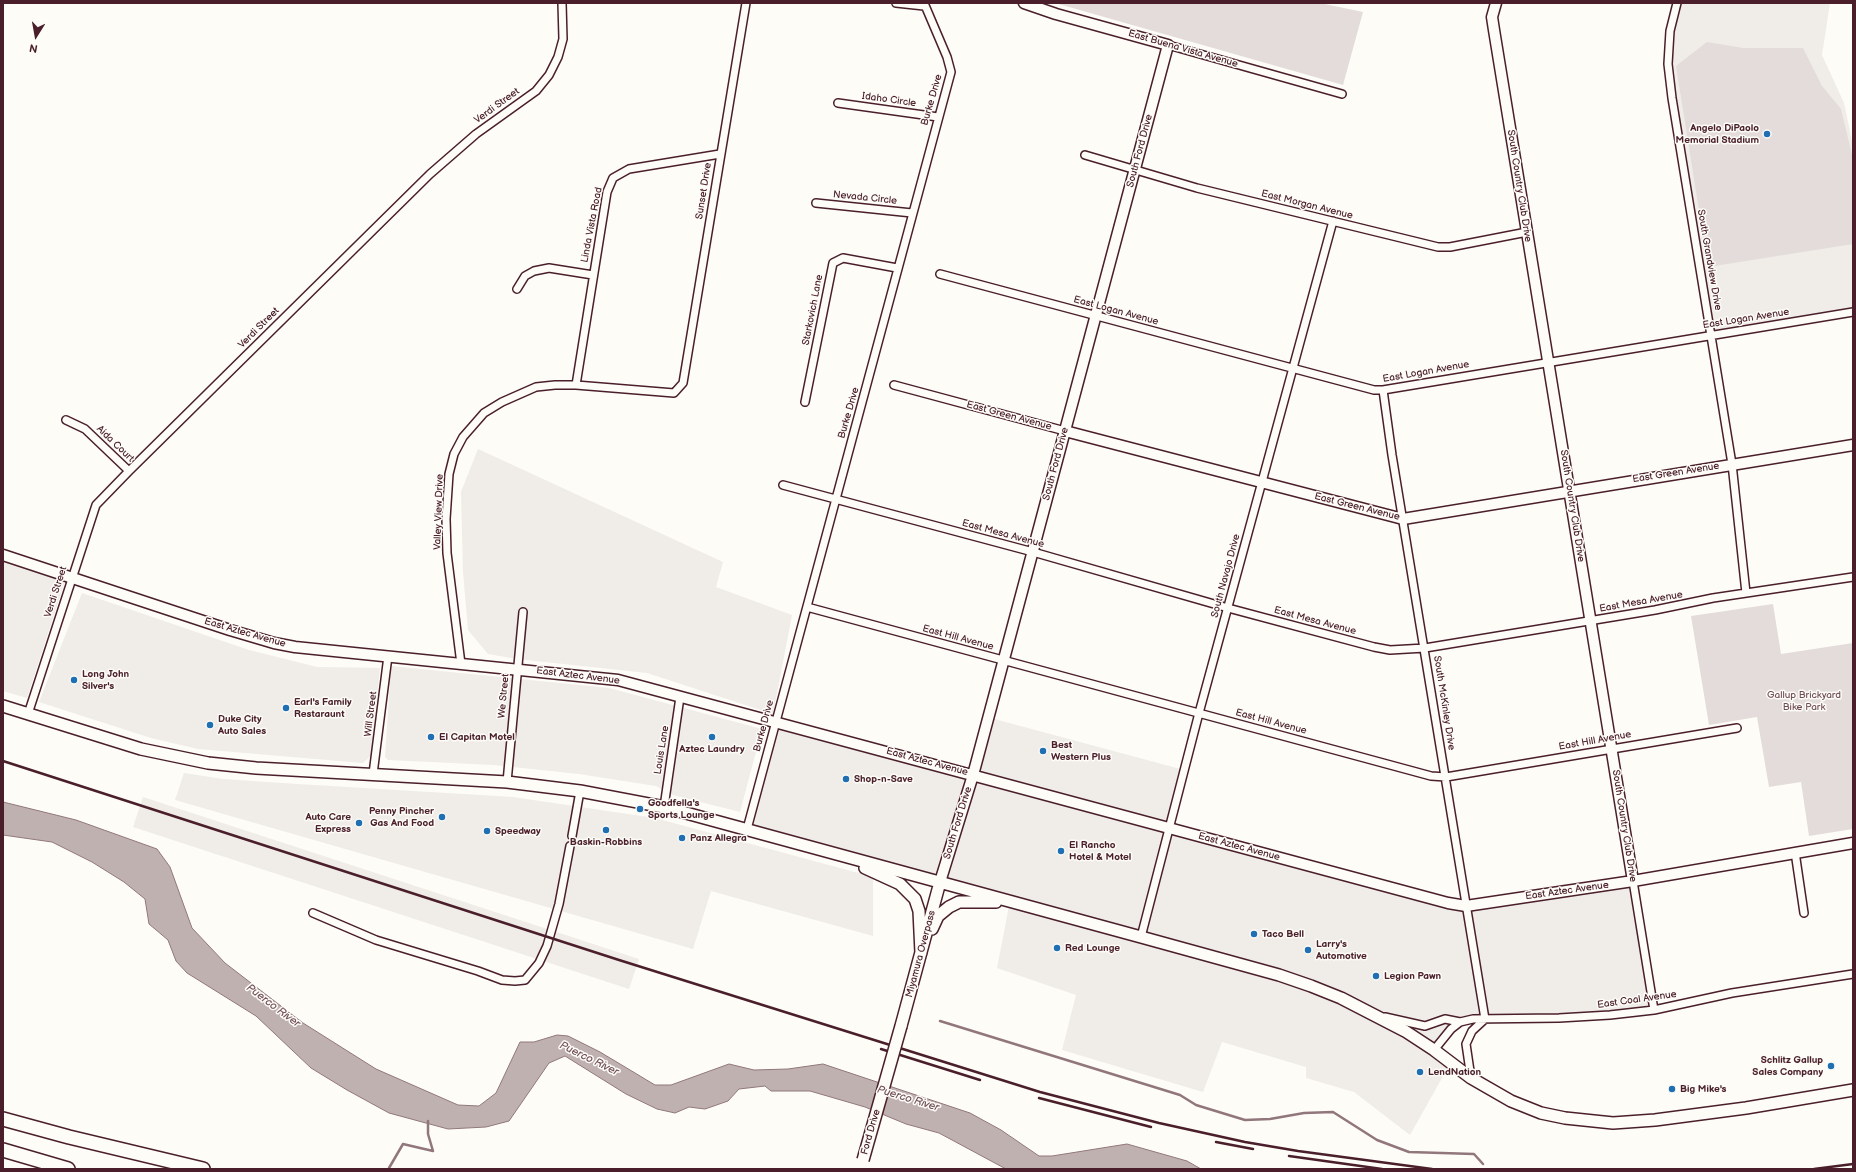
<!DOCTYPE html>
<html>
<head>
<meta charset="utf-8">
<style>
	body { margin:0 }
	#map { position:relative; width:1856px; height:1172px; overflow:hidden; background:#fdfcf7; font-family:"Balsamiq Sans",sans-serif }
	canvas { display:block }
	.frame { position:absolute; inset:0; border:4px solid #4a1f2b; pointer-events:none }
	.north { position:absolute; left:16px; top:16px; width:40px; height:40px; -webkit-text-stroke:3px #fdfcf7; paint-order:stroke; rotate:191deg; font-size:11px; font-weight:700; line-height:16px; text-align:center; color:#4a1f2b }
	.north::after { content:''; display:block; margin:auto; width:14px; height:18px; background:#4a1f2b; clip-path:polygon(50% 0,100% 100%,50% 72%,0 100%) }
</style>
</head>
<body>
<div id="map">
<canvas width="1856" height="1172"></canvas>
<div class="frame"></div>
<div class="north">N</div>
</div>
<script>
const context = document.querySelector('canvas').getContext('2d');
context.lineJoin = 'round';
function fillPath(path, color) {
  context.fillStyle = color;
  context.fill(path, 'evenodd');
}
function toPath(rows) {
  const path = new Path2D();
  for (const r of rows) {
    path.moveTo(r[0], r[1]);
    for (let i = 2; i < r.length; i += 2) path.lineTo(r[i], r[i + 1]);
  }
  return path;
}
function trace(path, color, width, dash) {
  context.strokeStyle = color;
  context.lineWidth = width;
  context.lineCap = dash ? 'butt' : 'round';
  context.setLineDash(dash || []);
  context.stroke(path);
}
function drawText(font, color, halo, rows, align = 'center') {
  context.font = font + ' "Balsamiq Sans",sans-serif';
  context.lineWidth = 3;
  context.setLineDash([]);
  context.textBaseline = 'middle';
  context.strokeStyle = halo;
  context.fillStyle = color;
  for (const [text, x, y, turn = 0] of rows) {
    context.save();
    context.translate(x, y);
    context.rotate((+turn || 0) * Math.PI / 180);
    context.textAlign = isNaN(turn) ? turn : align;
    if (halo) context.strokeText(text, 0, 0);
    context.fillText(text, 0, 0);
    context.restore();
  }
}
fillPath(toPath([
	[1677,3,1830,3,1822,55,1844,103,1853,146,1853,312,1712,335,1672,98,1670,45],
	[478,449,723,562,716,587,792,615,773,714,647,673,517,659,488,654,468,630,463,572,461,492],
	[3,561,65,581,27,698,3,691],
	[82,593,249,650,317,667,380,668,371,756,363,763,198,749,151,738,39,702],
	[391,666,609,688,762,729,740,812,673,795,656,786,579,774,494,765,388,760,385,757],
	[987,717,1184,770,1169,827,1466,906,1633,881,1654,1010,1460,1022,1434,1050,1451,1062,1410,1135,1354,1092,1306,1078,1306,1067,1222,1042,1203,1092,1062,1050,1076,995,997,968,1010,901,747,829,776,722,973,775],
	[184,773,223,779,297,784,513,797,655,818,873,877,873,936,711,891,693,949,175,800],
	[143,797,639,959,629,989,133,827]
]), '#f0ece8');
fillPath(toPath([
	[1055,3,1320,3,1363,12,1343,85],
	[1707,42,1743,48,1803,48,1822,86,1841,109,1853,159,1853,244,1708,267,1676,66],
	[1773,604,1781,654,1853,643,1853,829,1809,836,1801,782,1769,787,1757,717,1709,725,1691,616]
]), '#e3dcda');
const water = toPath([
	[3,802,76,820,157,849,170,867,192,928,225,963,303,1023,376,1069,458,1105,479,1106,496,1093,520,1042,534,1042,557,1035,568,1036,600,1052,655,1085,671,1085,729,1064,754,1070,788,1069,823,1064,970,1113,1001,1130,1039,1156,1052,1156,1127,1144,1187,1161,1201,1169,1006,1169,939,1133,906,1124,865,1107,810,1091,771,1091,765,1086,739,1089,728,1101,705,1109,689,1107,675,1113,657,1109,626,1094,565,1056,549,1063,509,1121,486,1127,448,1129,389,1113,347,1090,311,1068,256,1016,187,973,176,961,168,940,149,924,145,899,124,882,92,862,52,842,3,835,3,802]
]);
fillPath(water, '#c0b1b1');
trace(water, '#91777b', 1);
trace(toPath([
	[940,1021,1180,1095,1196,1105,1245,1120,1270,1119,1304,1113,1333,1112,1377,1140,1409,1152,1474,1154,1483,1164],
	[389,1168,403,1144,433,1151,428,1134,428,1121]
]), '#91777b', 2.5);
const street = toPath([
	[896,3,924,6],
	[1677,3,1670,31,1668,64,1672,98,1732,464,1746,593],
	[1168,45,1342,94],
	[838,103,938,117],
	[1085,155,1197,188,1438,247,1450,247,1527,232],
	[816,203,912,213],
	[940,274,1374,390,1383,390,1853,312],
	[517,289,525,276,534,271,549,268,593,275],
	[576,385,607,192,613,178,629,169,720,154],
	[894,385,1065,431],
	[1383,390,1392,455,1485,1019],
	[805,402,833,263,843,258,897,268],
	[66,420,85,429,129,471],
	[783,485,1033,552,1228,608,1374,647,1390,650,1425,648,1655,610,1713,598,1853,577],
	[807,607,1431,776,1446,777,1737,728],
	[461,664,447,553,446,519,449,474,454,454,463,437,484,413,502,402,536,387,555,385,576,385,674,393,683,383,746,3],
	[28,714,96,505,129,471,430,174,476,134,536,91,549,75,558,57,563,39,562,3],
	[373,774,388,656],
	[507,782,523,612],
	[664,807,680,697],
	[747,829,951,72,947,57,924,3],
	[572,836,580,791],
	[1795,852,1804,913],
	[1633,881,1654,1010],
	[313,913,376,940,478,971,502,980,515,981,525,980,539,963,547,946,559,904,570,846],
	[1141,937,1199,713,1333,221],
	[1385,1017,1425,1026,1445,1019,1460,1022],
	[1434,1050,1451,1029,1460,1022,1473,1019,1559,1018,1610,1015,1654,1010,1732,993,1853,974],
	[1471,1078,1466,1044,1472,1031,1485,1019]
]);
const secondary = toPath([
	[1496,3,1492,17,1494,30,1633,881],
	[1065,431,1403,519,1853,445],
	[3,555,230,630,274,643,295,647,618,680,1448,903,1466,906,1633,881,1853,843],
	[940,882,973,775,1168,45,1056,14,1024,3]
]);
const primary = toPath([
	[3,706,141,749,208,763,256,768,507,782,580,791,664,807,1141,937,1279,975,1311,986,1341,998,1405,1031,1434,1050,1471,1078,1511,1101,1541,1113,1565,1118,1613,1123,1655,1120,1746,1108,1853,1090],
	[865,868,900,884,915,899,919,911,921,953],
	[932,929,938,916,949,907,959,902,996,902],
	[901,1026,940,882]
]);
const highway = toPath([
	[3,1119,69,1137,203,1169],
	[3,1150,68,1169]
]);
trace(street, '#4a1f2b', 10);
trace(secondary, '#4a1f2b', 13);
trace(primary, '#4a1f2b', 14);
trace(highway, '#4a1f2b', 16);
trace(street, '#fdfcf7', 7);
trace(secondary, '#fdfcf7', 10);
trace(primary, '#fdfcf7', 11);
trace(highway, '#fdfcf7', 13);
trace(toPath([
	[3,761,619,960,1040,1092,1159,1123,1245,1142,1298,1151,1432,1169],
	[881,1049,980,1080],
	[1039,1098,1151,1127],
	[1216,1142,1253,1149],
	[1289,1156,1382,1169],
	[1814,1169,1853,1164]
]), '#4a1f2b', 2.5);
const primaryBridge = toPath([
	[863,1160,901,1026]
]);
trace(primaryBridge, '#4a1f2b', 14, []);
trace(primaryBridge, '#fdfcf7', 11);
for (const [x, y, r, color] of [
	[1767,134,4,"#1f6fb2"],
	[74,680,4,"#1f6fb2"],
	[286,708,4,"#1f6fb2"],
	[210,725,4,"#1f6fb2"],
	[431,737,4,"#1f6fb2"],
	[712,737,4,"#1f6fb2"],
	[1043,751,4,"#1f6fb2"],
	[846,779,4,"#1f6fb2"],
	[640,809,4,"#1f6fb2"],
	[442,817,4,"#1f6fb2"],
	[359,823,4,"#1f6fb2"],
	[606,830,4,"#1f6fb2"],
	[487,831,4,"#1f6fb2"],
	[682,838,4,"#1f6fb2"],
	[1061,851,4,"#1f6fb2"],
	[1254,934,4,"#1f6fb2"],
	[1057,948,4,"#1f6fb2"],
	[1308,950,4,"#1f6fb2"],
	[1376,976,4,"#1f6fb2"],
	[1831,1066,4,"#1f6fb2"],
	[1420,1072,4,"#1f6fb2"],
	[1672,1089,4,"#1f6fb2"]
]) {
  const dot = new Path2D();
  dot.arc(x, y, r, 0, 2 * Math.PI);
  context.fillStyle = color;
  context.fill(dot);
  trace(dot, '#fdfcf7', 1.5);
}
drawText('10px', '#4a1f2b', '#fdfcf7', [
	["East Buena Vista Avenue",1183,49,16],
	["Idaho Circle",889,100,8],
	["Burke Drive",932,100,-74],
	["Verdi Street",497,106,-36],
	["South Ford Drive",1140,151,-75],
	["South Country Club Drive",1519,186,81],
	["Sunset Drive",704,191,-81],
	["Nevada Circle",865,198,6],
	["East Morgan Avenue",1307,205,14],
	["Linda Vista Road",592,225,-79],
	["South Grandview Drive",1709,260,80],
	["Starkovich Lane",813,310,-79],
	["East Logan Avenue",1116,311,15],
	["East Logan Avenue",1746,319,-9],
	["Verdi Street",259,328,-45],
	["East Logan Avenue",1426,372,-10],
	["Burke Drive",849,413,-74],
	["East Green Avenue",1009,416,15],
	["Aida Court",115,444,44],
	["South Ford Drive",1056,464,-75],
	["East Green Avenue",1676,473,-9],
	["South Country Club Drive",1572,506,81],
	["East Green Avenue",1357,507,14],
	["Valley View Drive",439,512,-88],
	["East Mesa Avenue",1003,534,15],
	["South Navajo Drive",1226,576,-75],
	["Verdi Street",56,592,-72],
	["East Mesa Avenue",1641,602,-10],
	["East Mesa Avenue",1315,621,15],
	["East Aztec Avenue",245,633,16],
	["East Hill Avenue",958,638,15],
	["East Aztec Avenue",578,676,7],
	["We Street",504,696,-85],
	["South McKinley Drive",1444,703,81],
	["Will Street",371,714,-83],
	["East Hill Avenue",1271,722,15],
	["Burke Drive",764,726,-75],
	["East Hill Avenue",1595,741,-10],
	["Louis Lane",662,750,-81],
	["East Aztec Avenue",927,762,15],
	["South Ford Drive",958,823,-73],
	["South Country Club Drive",1624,826,81],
	["East Aztec Avenue",1239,847,15],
	["East Aztec Avenue",1567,891,-8],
	["Miyamura Overpass",921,954,-75],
	["East Coal Avenue",1637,1000,-8],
	["Ford Drive",871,1132,-74]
]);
drawText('bold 10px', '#4a1f2b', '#fdfcf7', [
	["Angelo DiPaolo",1759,128,"right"],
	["Memorial Stadium",1759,140,"right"],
	["Long John",82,674],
	["Silver's",82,686],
	["Earl's Family",294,702],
	["Restaraunt",294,714],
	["Duke City",218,719],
	["Auto Sales",218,731],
	["El Capitan Motel",439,737],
	["Best",1051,745],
	["Western Plus",1051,757],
	["Aztec Laundry",712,749,"center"],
	["Shop-n-Save",854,779],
	["Goodfella's",648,803],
	["Sports Lounge",648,815],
	["Penny Pincher",434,811,"right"],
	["Gas And Food",434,823,"right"],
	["Auto Care",351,817,"right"],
	["Express",351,829,"right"],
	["Speedway",495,831],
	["Panz Allegra",690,838],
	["Baskin-Robbins",606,842,"center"],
	["El Rancho",1069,845],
	["Hotel & Motel",1069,857],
	["Taco Bell",1262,934],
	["Larry's",1316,944],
	["Automotive",1316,956],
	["Red Lounge",1065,948],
	["Legion Pawn",1384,976],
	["Schlitz Gallup",1823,1060,"right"],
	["Sales Company",1823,1072,"right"],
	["LendNation",1428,1072],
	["Big Mike's",1680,1089]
], 'left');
drawText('10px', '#704e57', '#fdfcf7', [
	["Gallup Brickyard",1804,695],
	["Bike Park",1804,707]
]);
drawText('italic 11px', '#73525a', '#fdfcf7', [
	["Puerco River",273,1006,37],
	["Puerco River",589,1059,26],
	["Puerco River",908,1099,17]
]);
</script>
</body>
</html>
